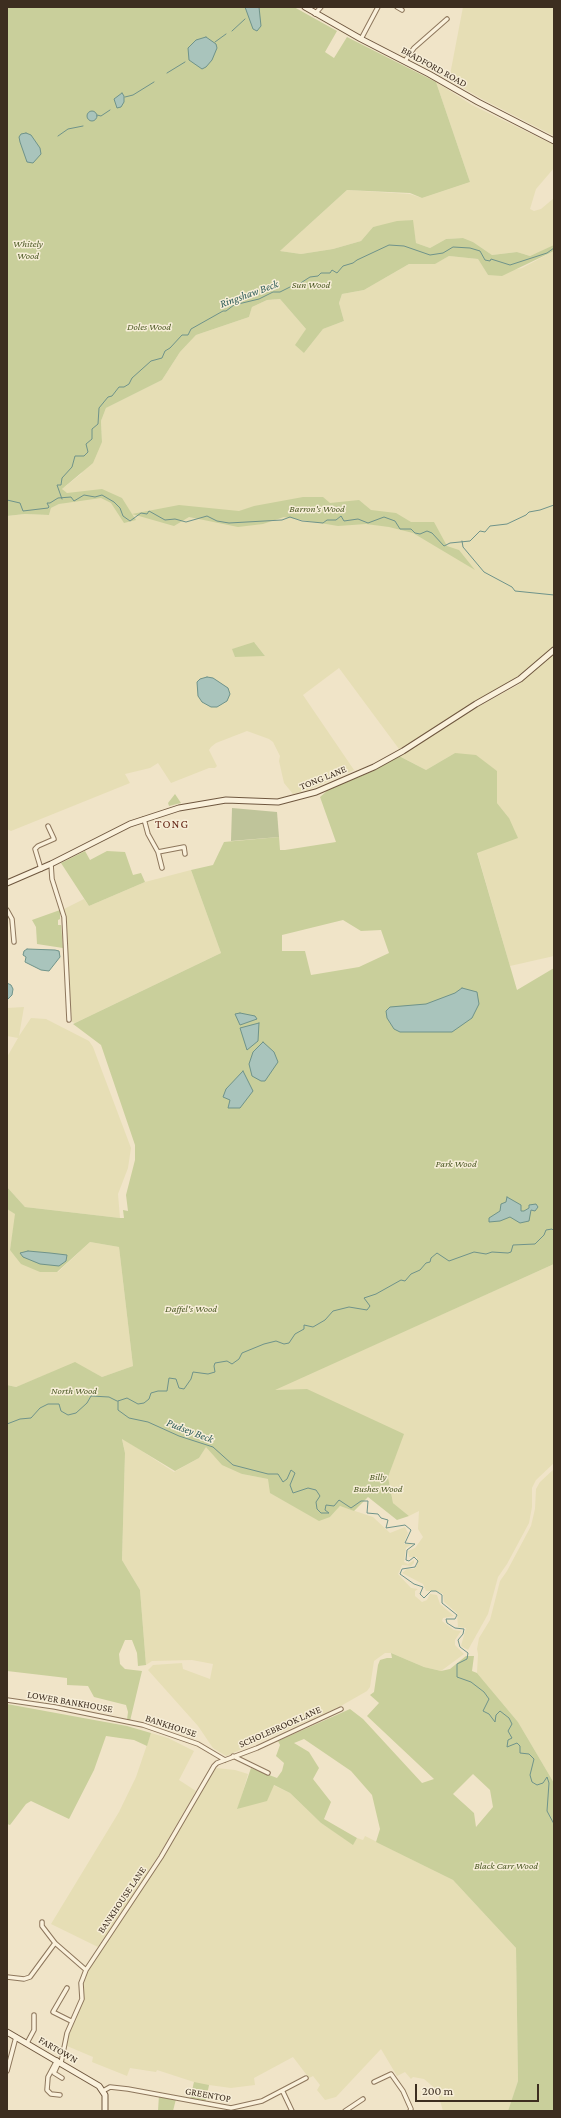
<!DOCTYPE html>
<html>
<head>
<meta charset="utf-8">
<style>
	body { margin:0 }
	#map { position:relative; width:561px; height:2118px; overflow:hidden; background:#f0e4c8; font-family:"Crimson Pro",serif }
	canvas { display:block }
	.frame { position:absolute; inset:0; border:8px solid #3d2e20; pointer-events:none }
	.scale { position:absolute; left:415px; top:2084px; width:124px; height:18px; box-sizing:border-box; border:2px solid #3d2e20; border-top:0; padding-left:5px; font-size:12px; line-height:14px; white-space:nowrap; color:#3d2e20; -webkit-text-stroke:3px #f7eed8; paint-order:stroke }
</style>
</head>
<body>
<div id="map">
<canvas width="561" height="2118"></canvas>
<div class="frame"></div>
<div class="scale">200 m</div>
</div>
<script>
const context = document.querySelector('canvas').getContext('2d');
context.lineJoin = 'round';
function fillPath(path, color) {
  context.fillStyle = color;
  context.fill(path, 'evenodd');
}
function toPath(rows) {
  const path = new Path2D();
  for (const r of rows) {
    if (r.length === 3) {
      path.moveTo(r[0] + r[2], r[1]);
      path.arc(r[0], r[1], r[2], 0, 2 * Math.PI);
      continue;
    }
    path.moveTo(r[0], r[1]);
    for (let i = 2; i < r.length; i += 2) path.lineTo(r[i], r[i + 1]);
  }
  return path;
}
function trace(path, color, width, dash) {
  context.strokeStyle = color;
  context.lineWidth = width;
  context.lineCap = dash ? 'butt' : 'round';
  context.setLineDash(dash || []);
  context.stroke(path);
}
function drawText(font, color, halo, rows, align = 'center') {
  context.font = font + ' "Crimson Pro",serif';
  context.lineWidth = 3;
  context.setLineDash([]);
  context.textBaseline = 'middle';
  context.strokeStyle = halo;
  context.fillStyle = color;
  for (const [text, x, y, turn = 0] of rows) {
    context.save();
    context.translate(x, y);
    context.rotate((+turn || 0) * Math.PI / 180);
    context.textAlign = isNaN(turn) ? turn : align;
    if (halo) context.strokeText(text, 0, 0);
    context.fillText(text, 0, 0);
    context.restore();
  }
}
fillPath(toPath([
	[463,7,554,7,554,136,482,99,449,80],
	[436,82,472,105,554,145,554,168,536,189,530,209,534,211,541,209,554,198,554,246,530,256,517,252,492,255,473,242,463,238,446,239,430,248,416,243,412,220,373,227,361,241,333,249,301,254,280,251,347,190,410,194,422,198,470,182],
	[554,251,554,646,530,668,512,682,399,749,339,668,303,695,354,770,310,789,293,794,284,783,279,761,280,756,273,742,269,739,247,731,216,743,211,747,209,750,217,766,215,768,209,768,171,783,158,763,150,768,125,774,130,783,11,831,7,829,7,516,25,514,49,515,51,508,59,504,67,502,62,489,81,474,102,442,101,421,106,408,162,380,180,352,196,335,249,317,252,307,267,300,280,299,306,329,304,353,323,329,344,321,339,303,342,294,364,290,409,264,434,264,449,256,478,259,488,275,522,268],
	[255,643,265,656,233,649],
	[554,654,554,956,510,966,477,852,509,818,497,803,497,771,455,753,426,770,399,756,476,708,518,685],
	[191,870,221,953,75,1023,72,1022,64,909,84,899,89,906,145,882],
	[24,1007,19,1036,31,1018,46,1019,89,1041,93,1047,131,1148,128,1168,118,1194,120,1218,25,1207,7,1187,7,1057,18,1038,7,1036,7,1008],
	[7,1209,16,1214,10,1250,58,1272,90,1242,119,1247,133,1366,102,1377,75,1363,16,1387,7,1385],
	[554,1264,554,1463,536,1480,532,1488,532,1507,529,1523,507,1564,498,1577,488,1614,468,1650,461,1646,466,1628,458,1627,457,1613,444,1602,443,1594,436,1591,426,1591,423,1584,402,1573,407,1569,414,1569,417,1565,417,1557,409,1557,408,1551,415,1548,423,1537,418,1529,419,1511,409,1516,393,1503,388,1477,403,1434,273,1390],
	[122,1438,174,1472,199,1458,206,1446,242,1474,268,1479,330,1517,340,1506,373,1517,390,1533,405,1527,408,1533,404,1544,412,1544,406,1548,404,1562,408,1564,414,1560,414,1563,411,1566,402,1565,398,1574,411,1588,418,1589,415,1591,415,1596,422,1602,427,1600,430,1594,437,1595,440,1604,454,1616,443,1618,442,1621,454,1630,461,1631,455,1640,455,1645,464,1654,441,1671,424,1667,391,1653,385,1653,374,1661,370,1687,367,1691,339,1707,226,1756,213,1748,198,1726,148,1670,153,1665,182,1663,183,1669,210,1679,213,1664,192,1660,152,1661,146,1665,140,1590,122,1560,125,1453],
	[554,1469,554,1783,518,1722,477,1673,478,1654,477,1649,479,1638,490,1620,500,1581,507,1571,531,1526,535,1509,536,1489,540,1482],
	[151,1733,168,1738,194,1751,179,1780,196,1791,159,1855,98,1947,51,1924,119,1812,136,1777],
	[216,1768,235,1770,248,1774,238,1809,273,1785,290,1793,321,1823,353,1844,357,1838,363,1840,365,1836,453,1880,516,1948,518,2081,508,2111,443,2111,437,2090,424,2079,413,2077,411,2079,405,2072,397,2076,381,2049,336,2097,325,2100,317,2090,320,2085,313,2076,309,2078,293,2057,254,2078,255,2085,231,2088,209,2085,205,2104,190,2100,194,2082,157,2070,156,2072,130,2068,127,2076,92,2062,93,2057,67,2046,70,2030,83,2001,83,1983,88,1970,163,1857,213,1770]
]), '#e6deb5');
fillPath(toPath([
	[7,7,294,7,337,31,325,52,334,58,347,37,436,82,470,182,422,198,410,193,347,190,280,251,301,254,333,249,361,241,373,227,397,221,413,220,416,243,430,248,446,239,463,238,473,242,492,255,517,252,530,256,554,245,554,251,502,276,488,275,478,259,449,256,435,264,409,264,364,290,342,294,339,303,344,321,323,329,304,353,295,345,306,329,280,299,267,300,252,307,249,317,196,335,180,352,162,380,106,408,101,421,102,442,93,463,62,489,67,493,102,489,122,498,132,514,179,505,239,511,254,506,303,497,323,497,330,503,359,500,371,510,396,513,411,522,434,522,447,546,459,550,475,570,413,533,389,527,366,524,338,526,284,517,263,524,238,527,189,517,174,526,132,514,136,520,124,523,111,503,101,498,59,504,51,508,49,515,25,514,7,516],
	[254,642,265,656,235,657,232,649],
	[455,753,476,755,497,771,497,803,509,818,518,838,477,853,517,990,554,968,554,1264,275,1390,307,1389,404,1434,388,1477,393,1503,409,1516,397,1520,368,1497,354,1511,340,1506,330,1517,319,1521,270,1493,268,1479,242,1474,222,1465,206,1447,199,1458,175,1471,122,1439,125,1453,122,1560,140,1590,146,1665,138,1666,137,1653,132,1640,125,1640,119,1654,120,1664,125,1669,142,1671,130,1721,127,1720,128,1712,126,1705,94,1697,88,1686,67,1685,67,1678,7,1671,7,1385,16,1387,75,1362,102,1377,133,1366,119,1247,90,1242,57,1272,40,1272,21,1264,10,1250,15,1214,7,1209,7,1187,25,1207,120,1218,124,1218,123,1210,128,1211,126,1195,135,1160,135,1145,101,1045,73,1024,221,953,191,870,213,865,224,842,279,837,280,850,285,850,336,842,320,797,328,790,373,771,399,756,426,770],
	[343,920,361,931,381,930,389,953,359,967,311,975,305,951,282,951,282,935],
	[175,794,181,803,169,806,168,803],
	[85,851,90,860,107,851,125,852,133,875,141,873,145,882,89,906,61,863],
	[60,910,60,919,58,920,58,925,61,925,63,948,37,944,36,927,32,920],
	[391,1653,424,1667,441,1671,450,1669,466,1656,474,1656,472,1671,477,1673,518,1722,554,1783,554,2111,508,2111,518,2081,516,1948,453,1880,376,1842,380,1829,372,1795,351,1771,304,1739,294,1743,309,1752,319,1768,313,1779,331,1802,324,1819,357,1838,353,1845,321,1823,290,1793,274,1785,267,1801,237,1809,251,1768,277,1778,282,1771,284,1763,276,1756,280,1745,278,1741,350,1709,363,1719,422,1783,434,1779,367,1716,379,1703,370,1695,374,1692,378,1665,380,1660,387,1658,392,1658],
	[473,1774,490,1790,493,1807,476,1827,474,1813,453,1794],
	[7,1704,127,1726,151,1733,147,1746,134,1740,106,1736,94,1770,69,1819,31,1801,26,1804,10,1825,7,1824],
	[194,2082,209,2085,205,2104,190,2100],
	[159,2095,176,2099,173,2111,158,2111]
]), '#c9cf9b');
fillPath(toPath([
	[232,808,277,812,279,837,231,841]
]), '#bfc49a');
const water = toPath([
	[245,7,259,7,261,26,257,31,253,29,245,7],
	[206,37,216,44,217,48,212,60,206,67,202,69,189,60,188,48,196,40,206,37],
	[122,93,124,96,124,102,121,107,117,108,114,99,122,93],
	[92,116,5],
	[26,133,31,135,40,148,41,154,33,163,27,162,20,142,19,137,21,134,26,133],
	[207,677,213,678,228,688,230,694,227,701,217,707,211,707,202,702,198,696,197,682,200,679,207,677],
	[27,949,55,950,59,951,60,957,49,971,41,970,25,962,26,957,23,955,24,951,27,949],
	[7,983,11,985,13,989,12,995,7,1000,7,983],
	[462,988,477,992,479,1004,472,1018,452,1032,400,1032,394,1029,387,1018,386,1011,390,1007,426,1004,455,993,462,988],
	[240,1013,255,1016,257,1019,240,1025,235,1014,240,1013],
	[259,1023,258,1041,247,1050,240,1028,259,1023],
	[263,1042,274,1052,278,1062,265,1081,261,1081,252,1076,249,1064,253,1052,263,1042],
	[243,1071,253,1091,240,1108,228,1108,230,1100,223,1097,226,1089,243,1071],
	[507,1197,521,1205,521,1211,524,1211,529,1208,529,1205,536,1204,538,1207,535,1211,531,1210,529,1221,520,1223,510,1217,500,1221,489,1222,489,1218,500,1211,501,1204,506,1202,507,1197],
	[28,1251,50,1253,67,1255,66,1261,59,1266,40,1264,23,1257,20,1253,28,1251]
]);
fillPath(water, '#a9c4bc');
trace(water, '#6f938a', 1);
trace(toPath([
	[232,31,245,19],
	[215,42,226,34],
	[167,73,185,62],
	[125,97,133,95,154,82],
	[97,115,101,116,110,110],
	[58,136,68,129,83,126],
	[62,499,57,485,61,485,62,478,72,467,75,456,84,456,88,452,86,444,92,439,92,429,98,424,99,408,108,397,112,396,119,387,124,387,129,384,132,378,151,361,162,358,165,351,170,348,182,335,188,335,191,329,223,311,226,311,234,305,259,299,273,292,280,292,292,286,296,286,310,277,318,276,321,273,330,273,332,270,337,273,343,266,353,263,357,260,389,245,404,246,430,255,443,253,453,247,470,248,480,251,485,260,490,261,491,259,510,265,547,253,554,248],
	[7,500,20,503,23,511,48,508,49,507,47,503,50,503,58,498,71,497,74,501,84,495,95,497,102,495,114,502,120,508,123,516,130,521,141,513,147,514,149,511,165,520,175,519,186,522,207,516,217,521,229,523,282,520,290,517,302,521,323,523,327,520,336,520,341,516,344,521,358,519,368,523,384,517,395,521,400,529,411,529,415,533,420,534,427,531,432,533,444,546,450,543,470,541,480,531,485,532,490,526,507,524,526,515,529,512,540,510,554,505],
	[462,541,463,547,484,572,512,587,515,591,554,595],
	[118,1401,118,1410,129,1418,148,1422,179,1436,213,1447,233,1465,268,1474,278,1474,283,1482,287,1479,291,1470,295,1473,290,1485,293,1493,308,1488,316,1490,320,1496,316,1502,317,1509,321,1513,329,1513,325,1510,326,1505,334,1506,339,1500,351,1508,361,1501,368,1501,367,1513,378,1514,381,1518,388,1520,386,1528,405,1525,411,1530,405,1543,415,1544,407,1550,406,1560,409,1561,414,1557,418,1561,415,1567,402,1569,400,1574,414,1584,423,1587,420,1594,424,1598,431,1591,436,1591,442,1595,442,1603,457,1615,455,1619,446,1619,447,1623,455,1628,464,1629,463,1634,458,1640,460,1647,468,1653,467,1659,457,1664,457,1677,471,1682,484,1692,489,1699,483,1711,489,1714,495,1722,496,1715,500,1711,509,1718,512,1724,508,1731,512,1738,508,1740,507,1747,517,1743,520,1746,520,1753,529,1754,534,1759,530,1775,532,1782,537,1785,543,1783,547,1777,549,1783,547,1811,554,1824],
	[118,1401,127,1398,138,1404,144,1403,149,1399,151,1393,158,1391,167,1391,169,1378,176,1379,179,1388,184,1389,191,1379,193,1372,208,1374,215,1372,214,1366,215,1363,227,1361,232,1364,239,1359,242,1353,264,1344,276,1341,284,1344,289,1343,295,1334,304,1329,304,1325,313,1327,325,1320,333,1311,349,1307,367,1310,370,1306,364,1298,376,1294,401,1280,405,1281,411,1274,420,1270,426,1263,430,1262,431,1258,437,1253,449,1261,474,1252,486,1254,492,1252,508,1253,511,1252,513,1245,535,1244,544,1235,546,1230,552,1229,554,1231],
	[7,1424,20,1419,31,1418,40,1408,48,1404,59,1404,61,1411,68,1415,76,1413,87,1403,91,1396,109,1397,117,1401]
]), '#6f938a', 1);
const street = toPath([
	[397,7,402,10],
	[315,14,321,7],
	[361,39,378,7],
	[405,61,414,48,447,19],
	[144,819,148,834,158,852,162,868],
	[158,852,184,847,185,854],
	[51,864,52,879,64,917,69,1020],
	[41,869,35,849,38,846,54,839,48,826],
	[7,910,12,919,14,942],
	[7,1700,55,1707,143,1725,198,1744,225,1760],
	[233,1756,268,1773],
	[42,1922,42,1926,55,1943,86,1970],
	[7,1977,24,1979,30,1977,55,1943],
	[67,1988,53,2012,71,2021],
	[27,2043,34,2030,34,2015],
	[57,2060,48,2077,47,2090,51,2094,60,2095],
	[59,2062,54,2073,62,2078],
	[61,2063,67,2033,82,1999,81,1983,86,1970,161,1857,214,1766,217,1763,257,1748,341,1709],
	[7,2071,16,2037],
	[374,2082,391,2074,403,2091,411,2109,410,2111],
	[103,2091,110,2087,128,2089,231,2108,262,2101,306,2078],
	[283,2092,292,2111],
	[345,2111,363,2099]
]);
const secondary = toPath([
	[305,7,361,39,429,74,478,102,554,141],
	[7,883,51,864,130,824,179,808,226,800,278,802,316,792,374,767,403,751,476,704,520,679,554,650],
	[7,2032,99,2086,105,2095,105,2111]
]);
trace(street, '#8d765c', 5.5);
trace(secondary, '#6f573f', 7);
trace(street, '#faf1dc', 3.5);
trace(secondary, '#faf1dc', 5);
drawText('10px', '#3d2e20', '#f7eed8', [
	["BRADFORD ROAD",434,67,29],
	["TONG LANE",323,778,-22],
	["LOWER BANKHOUSE",70,1702,10],
	["BANKHOUSE",171,1726,18],
	["SCHOLEBROOK LANE",280,1727,-24],
	["BANKHOUSE LANE",122,1900,-56],
	["FARTOWN",58,2050,30],
	["GREENTOP",208,2095,10]
]);
drawText('italic 10px', '#4d5a26', '#f7eed8', [
	["Whitely",28,244],
	["Wood",28,256],
	["Sun Wood",311,285],
	["Doles Wood",149,327],
	["Barron's Wood",317,509],
	["Park Wood",456,1164],
	["Daffel's Wood",191,1309],
	["North Wood",74,1391],
	["Billy",378,1477],
	["Bushes Wood",378,1489],
	["Black Carr Wood",506,1866]
]);
drawText('italic 11px', '#2f5d5a', '#f7eed8', [
	["Ringshaw Beck",249,294,-20],
	["Pudsey Beck",190,1431,21]
]);
context.letterSpacing = '1px';
drawText('12px', '#6b2e1e', '#f7eed8', [
	["TONG",172,824]
]);
context.letterSpacing = '0px';
</script>
</body>
</html>
